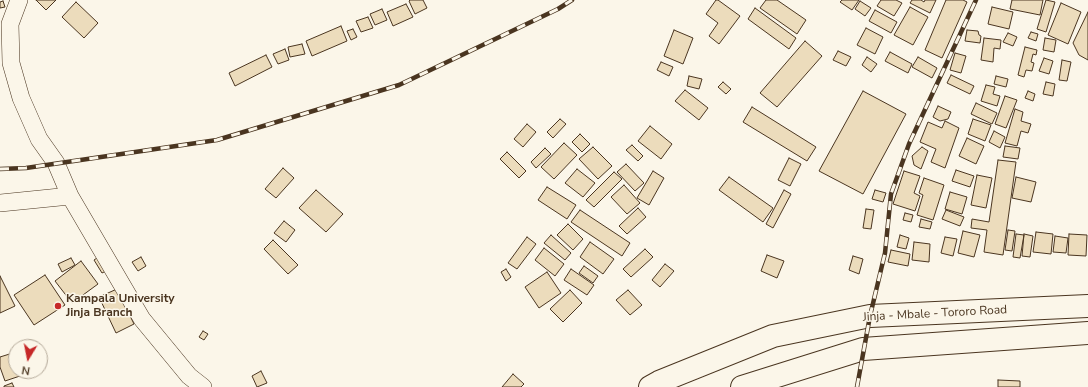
<!DOCTYPE html>
<html>
<head>
<meta charset="utf-8">
<style>
	body { margin:0 }
	#map { position:relative; width:1088px; height:387px; overflow:hidden; background:#fbf6e9; font-family:"Nunito Sans",sans-serif }
	canvas { display:block }
	.north { position:absolute; left:8px; top:339px; width:40px; height:40px; box-sizing:border-box; background:#fbf6e9; border:1px solid #b4a999; border-radius:50%; rotate:190deg; font-size:11px; font-weight:700; line-height:16px; text-align:center; color:#4a3520 }
	.north::after { content:''; display:block; margin:auto; width:14px; height:18px; background:#c62828; clip-path:polygon(50% 0,100% 100%,50% 72%,0 100%) }
</style>
</head>
<body>
<div id="map">
<canvas width="1088" height="387"></canvas>
<div class="north">N</div>
</div>
<script>
const context = document.querySelector('canvas').getContext('2d');
context.lineJoin = 'round';
function fillPath(path, color) {
  context.fillStyle = color;
  context.fill(path, 'evenodd');
}
function toPath(rows) {
  const path = new Path2D();
  for (const r of rows) {
    path.moveTo(r[0], r[1]);
    for (let i = 2; i < r.length; i += 2) path.lineTo(r[i], r[i + 1]);
  }
  return path;
}
function trace(path, color, width, dash) {
  context.strokeStyle = color;
  context.lineWidth = width;
  context.lineCap = dash ? 'butt' : 'round';
  context.setLineDash(dash || []);
  context.stroke(path);
}
function drawText(font, color, halo, rows, align = 'center') {
  context.font = font + ' "Nunito Sans",sans-serif';
  context.lineWidth = 3;
  context.setLineDash([]);
  context.textBaseline = 'middle';
  context.strokeStyle = halo;
  context.fillStyle = color;
  for (const [text, x, y, turn = 0] of rows) {
    context.save();
    context.translate(x, y);
    context.rotate((+turn || 0) * Math.PI / 180);
    context.textAlign = isNaN(turn) ? turn : align;
    if (halo) context.strokeText(text, 0, 0);
    context.fillText(text, 0, 0);
    context.restore();
  }
}
const building = toPath([
	[36,0,56,0,46,10,36,0],
	[410,0,423,0,427,8,415,14,409,1,410,0],
	[716,0,718,0,740,16,719,44,709,36,718,23,706,14,716,0],
	[766,0,777,0,806,20,797,34,760,8,766,0],
	[842,0,859,0,852,10,840,2,842,0],
	[881,0,896,0,902,3,894,16,877,6,881,0],
	[912,0,921,0,924,2,925,0,936,0,930,13,910,3,912,0],
	[946,0,963,0,967,2,942,58,925,50,946,0],
	[1012,0,1043,0,1040,15,1010,9,1012,0],
	[1046,0,1055,2,1046,32,1037,29,1046,0],
	[3,1,5,7,0,8,0,2,3,1],
	[860,1,871,8,865,16,855,9,860,1],
	[76,2,98,23,84,38,62,17,76,2],
	[1061,3,1081,12,1068,44,1048,35,1061,3],
	[406,4,413,17,393,26,387,12,406,4],
	[910,7,928,17,913,45,894,35,910,7],
	[992,7,1013,12,1009,29,988,24,992,7],
	[755,8,796,38,789,49,748,19,755,8],
	[382,9,387,20,375,25,370,14,382,9],
	[875,10,897,22,891,33,869,21,875,10],
	[1088,12,1088,60,1079,55,1073,43,1088,12],
	[368,17,373,28,361,32,356,21,368,17],
	[341,26,347,41,312,56,306,41,341,26],
	[866,28,883,37,875,54,857,45,866,28],
	[353,29,357,37,351,40,347,31,353,29],
	[674,30,693,38,683,64,664,56,674,30],
	[967,30,978,31,979,35,981,36,980,43,965,41,967,30],
	[1031,32,1038,34,1036,41,1028,38,1031,32],
	[1008,33,1017,37,1013,46,1003,42,1008,33],
	[984,38,1001,40,1000,49,994,48,993,62,981,60,984,38],
	[1045,38,1056,40,1054,52,1043,50,1045,38],
	[805,41,822,56,777,107,760,93,805,41],
	[302,44,305,54,290,57,288,47,302,44],
	[1025,47,1037,50,1036,55,1033,54,1031,62,1034,63,1032,71,1026,70,1024,77,1018,75,1025,47],
	[285,49,289,60,278,64,273,54,285,49],
	[838,51,851,57,846,66,833,60,838,51],
	[890,52,912,64,908,73,885,61,890,52],
	[955,53,966,56,961,73,950,70,955,53],
	[266,55,272,67,235,86,229,73,266,55],
	[867,57,877,64,871,72,862,65,867,57],
	[918,57,937,68,932,78,912,67,918,57],
	[1044,58,1053,61,1049,74,1039,71,1044,58],
	[1062,60,1071,62,1067,81,1059,80,1062,60],
	[661,62,673,67,669,76,657,70,661,62],
	[951,75,974,86,970,94,947,83,951,75],
	[689,76,702,79,699,89,687,86,689,76],
	[996,76,1008,79,1006,87,994,84,996,76],
	[723,82,731,89,726,94,718,87,723,82],
	[1046,82,1055,84,1053,96,1043,94,1046,82],
	[986,85,995,87,993,94,1000,96,997,106,981,101,986,85],
	[685,90,708,108,699,120,675,101,685,90],
	[863,91,906,114,863,194,819,171,863,91],
	[1028,91,1035,94,1033,101,1025,98,1028,91],
	[1005,96,1017,100,1006,128,995,124,1005,96],
	[976,103,997,113,992,124,971,114,976,103],
	[938,106,951,112,948,119,940,121,933,117,938,106],
	[752,107,816,147,807,161,743,122,752,107],
	[1015,109,1023,112,1021,121,1031,124,1028,133,1021,131,1017,146,1005,143,1015,109],
	[560,119,566,124,553,138,547,132,560,119],
	[973,119,991,125,985,141,968,134,973,119],
	[945,121,959,128,945,168,931,162,936,149,920,142,928,122,942,128,945,121],
	[527,124,536,132,523,147,514,139,527,124],
	[650,126,672,144,661,159,638,141,650,126],
	[994,131,1005,137,1000,148,989,142,994,131],
	[580,134,590,144,582,152,572,142,580,134],
	[967,138,984,146,976,164,959,156,967,138],
	[564,143,577,155,554,179,541,167,564,143],
	[632,145,643,156,638,161,626,150,632,145],
	[1005,146,1020,148,1018,159,1003,157,1005,146],
	[593,147,612,166,598,179,579,159,593,147],
	[922,147,928,151,921,169,914,165,912,156,922,147],
	[545,148,551,154,536,168,531,162,545,148],
	[507,152,526,171,519,178,500,159,507,152],
	[789,158,801,164,790,186,778,180,789,158],
	[998,160,1016,162,1003,255,984,252,987,230,971,228,972,219,989,222,998,160],
	[626,164,644,183,635,191,617,172,626,164],
	[283,168,294,178,276,198,265,189,283,168],
	[577,169,595,183,583,197,565,183,577,169],
	[956,170,974,176,970,187,952,181,956,170],
	[653,171,664,178,649,205,637,198,653,171],
	[904,171,920,176,914,193,920,196,915,211,893,204,904,171],
	[614,172,622,179,594,207,586,200,614,172],
	[977,175,992,178,986,208,971,205,977,175],
	[729,177,773,208,763,222,719,190,729,177],
	[1016,177,1036,182,1031,202,1012,198,1016,177],
	[924,178,944,185,933,220,917,215,923,195,919,193,924,178],
	[624,185,640,203,627,214,611,197,624,185],
	[547,187,576,205,567,219,538,200,547,187],
	[316,190,343,214,326,232,299,208,316,190],
	[784,190,791,194,773,228,766,224,784,190],
	[875,190,886,193,883,202,872,199,875,190],
	[950,192,967,197,962,214,945,209,950,192],
	[638,208,646,217,627,234,619,226,638,208],
	[866,209,874,210,871,229,863,228,866,209],
	[580,210,630,243,622,256,571,222,580,210],
	[946,210,964,217,960,226,942,219,946,210],
	[905,213,913,215,911,222,903,220,905,213],
	[921,219,932,222,930,229,919,227,921,219],
	[284,221,295,230,286,242,274,233,284,221],
	[568,224,583,239,573,250,557,235,568,224],
	[1008,230,1015,231,1012,251,1005,250,1008,230],
	[963,231,980,235,974,257,958,253,963,231],
	[1036,232,1053,234,1051,254,1033,252,1036,232],
	[1016,234,1024,235,1020,258,1013,257,1016,234],
	[1024,234,1033,236,1030,257,1022,256,1024,234],
	[1069,234,1087,235,1086,256,1068,255,1069,234],
	[551,235,571,253,565,260,544,243,551,235],
	[900,235,909,238,906,249,897,247,900,235],
	[1055,236,1068,238,1066,253,1053,252,1055,236],
	[527,237,536,244,517,269,508,263,527,237],
	[945,237,957,239,953,256,941,253,945,237],
	[273,240,298,265,288,274,264,249,273,240],
	[590,242,614,259,603,274,580,257,590,242],
	[914,242,930,244,929,262,912,260,914,242],
	[544,248,564,264,555,276,535,260,544,248],
	[645,249,653,257,631,277,623,269,645,249],
	[891,250,910,254,908,266,888,262,891,250],
	[767,255,784,261,777,278,761,271,767,255],
	[100,256,108,270,102,273,94,260,100,256],
	[853,256,863,259,859,274,849,270,853,256],
	[141,257,146,266,138,271,132,262,141,257],
	[71,258,75,265,62,272,58,264,71,258],
	[81,261,98,284,72,303,55,281,81,261],
	[665,264,674,271,660,287,652,280,665,264],
	[584,266,598,276,593,283,579,273,584,266],
	[506,269,511,277,506,281,501,272,506,269],
	[571,269,594,285,587,295,564,280,571,269],
	[547,272,561,293,539,308,525,287,547,272],
	[45,275,65,305,34,325,14,295,45,275],
	[0,276,15,306,0,313,0,276],
	[117,289,134,324,116,333,99,297,117,289],
	[570,290,582,303,563,322,550,309,570,290],
	[628,290,642,305,630,315,616,300,628,290],
	[203,331,208,334,204,340,199,337,203,331],
	[16,352,16,371,25,371,26,374,5,381,0,367,0,357,16,352],
	[261,371,267,383,257,387,252,376,261,371],
	[513,374,524,384,521,387,502,387,513,374],
	[998,380,1020,381,1020,387,998,387,998,380],
	[12,383,14,387,4,387,4,386,12,383]
]);
fillPath(building, '#ecdcbc');
trace(building, '#4a3520', 1);
const street = toPath([
	[19,0,10,24,11,63,21,98,39,139,56,163,70,196,142,319,189,376,203,387],
	[0,203,70,196]
]);
const highway = toPath([
	[650,387,659,382,773,336,870,316,1088,306],
	[742,387,863,349,1088,333]
]);
trace(street, '#4a3520', 18);
trace(highway, '#4a3520', 24);
trace(street, '#fbf6e9', 17);
trace(highway, '#fbf6e9', 22);
const rail = toPath([
	[0,169,26,168,217,140,399,85,558,9,572,0],
	[857,387,870,316,885,253,891,194,909,144,976,0]
]);
trace(rail, '#4a3520', 4.5);
trace(rail, '#fbf6e9', 3, [9]);
for (const [x, y, r, color] of [
	[58,306,4,"#c62828"]
]) {
  const dot = new Path2D();
  dot.arc(x, y, r, 0, 2 * Math.PI);
  context.fillStyle = color;
  context.fill(dot);
  trace(dot, '#fbf6e9', 1.5);
}
drawText('bold 12px', '#4a3520', '#fbf6e9', [
	["Kampala University",66,299],
	["Jinja Branch",66,313]
], 'left');
drawText('12px', '#4a3520', '#fbf6e9', [
	["Jinja - Mbale - Tororo Road",935,314,-3]
]);
</script>
</body>
</html>
